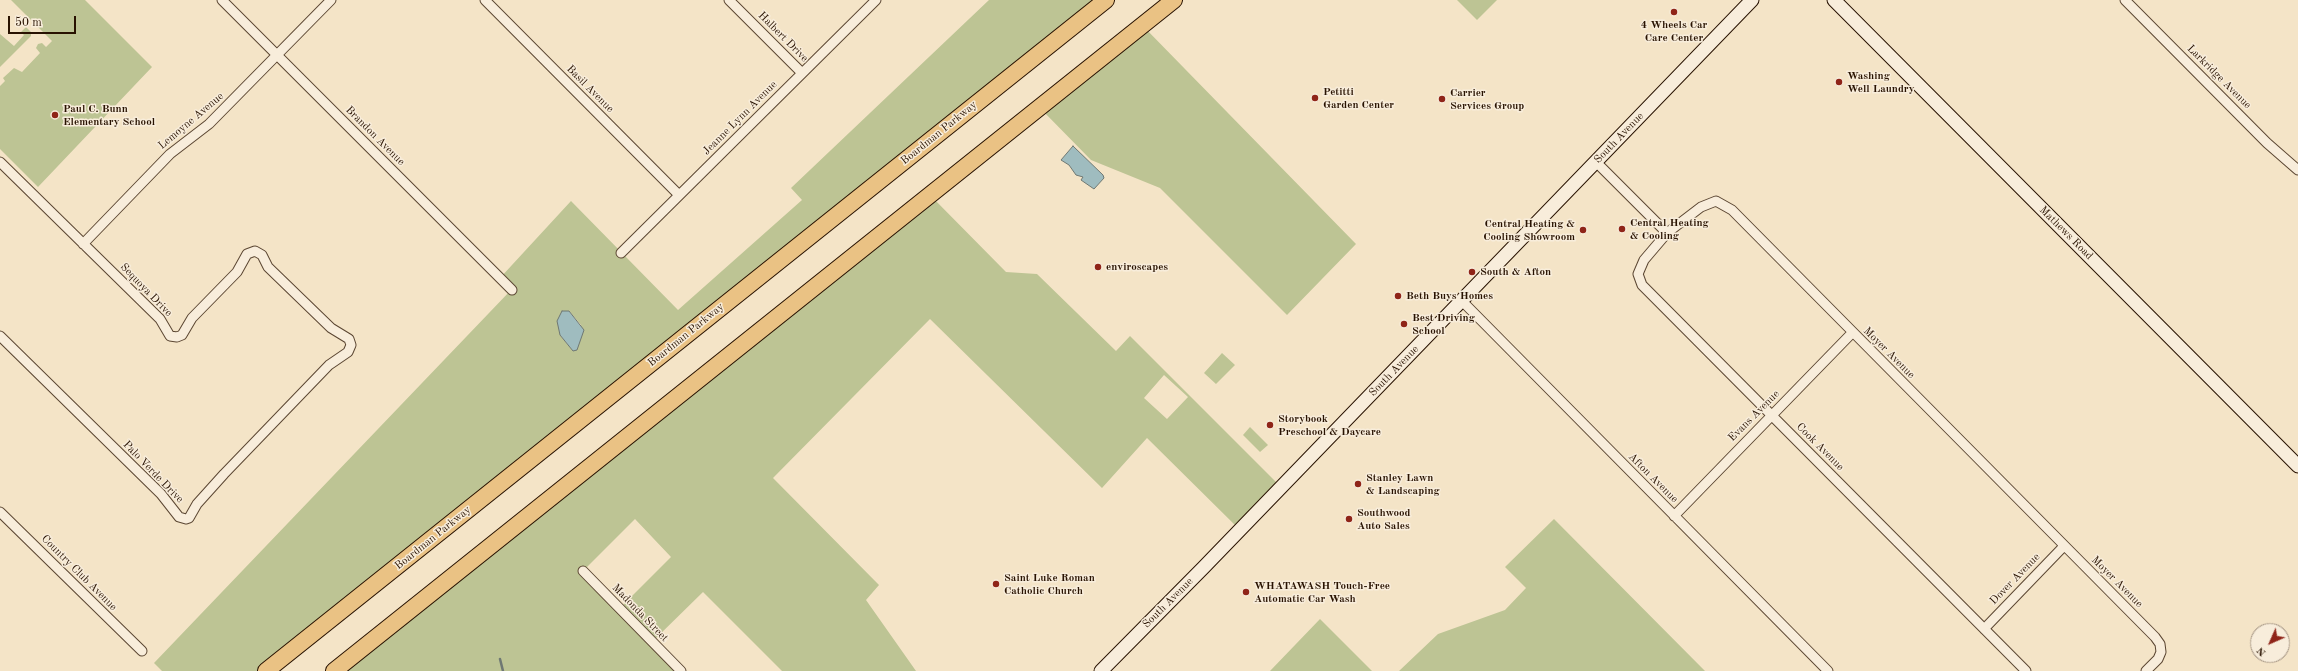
<!DOCTYPE html>
<html>
<head>
<meta charset="utf-8">
<style>
	body { margin:0 }
	#map { position:relative; width:2298px; height:671px; overflow:hidden; background:#f4e4c7; font-family:"Old Standard TT",serif }
	canvas { display:block }
	.north { position:absolute; left:2250px; top:623px; width:40px; height:40px; box-sizing:border-box; background:#f8eddb; border:1px solid #a59584; border-radius:50%; rotate:225deg; font-size:11px; font-weight:700; line-height:16px; text-align:center; color:#281201 }
	.north::after { content:''; display:block; margin:auto; width:14px; height:18px; background:#8f2418; clip-path:polygon(50% 0,100% 100%,50% 72%,0 100%) }
	.scale { position:absolute; left:8px; top:16px; width:68px; height:18px; box-sizing:border-box; border:2px solid #281201; border-top:0; padding-left:5px; font-size:12px; line-height:14px; white-space:nowrap; color:#281201; -webkit-text-stroke:3px #f8eddb; paint-order:stroke }
</style>
</head>
<body>
<div id="map">
<canvas width="2298" height="671"></canvas>
<div class="north">N</div>
<div class="scale">50 m</div>
</div>
<script>
const context = document.querySelector('canvas').getContext('2d');
context.lineJoin = 'round';
function fillPath(path, color) {
  context.fillStyle = color;
  context.fill(path, 'evenodd');
}
function toPath(rows) {
  const path = new Path2D();
  for (const r of rows) {
    path.moveTo(r[0], r[1]);
    for (let i = 2; i < r.length; i += 2) path.lineTo(r[i], r[i + 1]);
  }
  return path;
}
function trace(path, color, width, dash) {
  context.strokeStyle = color;
  context.lineWidth = width;
  context.lineCap = dash ? 'butt' : 'round';
  context.setLineDash(dash || []);
  context.stroke(path);
}
function drawText(font, color, halo, rows, align = 'center') {
  context.font = font + ' "Old Standard TT",serif';
  context.lineWidth = 3;
  context.setLineDash([]);
  context.textBaseline = 'middle';
  context.strokeStyle = halo;
  context.fillStyle = color;
  for (const [text, x, y, turn = 0] of rows) {
    context.save();
    context.translate(x, y);
    context.rotate((+turn || 0) * Math.PI / 180);
    context.textAlign = isNaN(turn) ? turn : align;
    if (halo) context.strokeText(text, 0, 0);
    context.fillText(text, 0, 0);
    context.restore();
  }
}
fillPath(toPath([
	[11,0,85,0,152,67,38,187,0,149,0,86,5,81,3,78,14,68,22,72,40,53,36,48,38,44,42,43,46,47,52,41],
	[989,0,1106,0,266,671,162,671,154,663,511,290,500,278,571,201,678,310,802,200,791,188],
	[569,311,581,325,573,351,560,335],
	[1457,0,1497,0,1477,20],
	[1142,25,1356,244,1287,315,1160,188,1091,160,1039,107],
	[26,27,31,32,31,36,0,67,0,34,14,46,24,35,21,32],
	[930,195,1006,272,1037,274,1116,351,1130,336,1281,487,1240,530,1147,438,1102,488,930,319,773,478,879,585,866,600,916,671,782,671,703,592,652,642,681,671,334,671],
	[1164,375,1188,397,1167,419,1144,398],
	[635,519,671,557,619,609,583,571],
	[1222,353,1235,365,1216,384,1204,373],
	[1250,427,1268,445,1260,452,1243,435],
	[1554,519,1705,671,1399,671,1438,634,1505,610,1526,588,1505,567],
	[1320,619,1372,671,1270,671]
]), '#bdc494');
const water = toPath([
	[1073,146,1103,175,1104,178,1094,189,1081,180,1083,177,1076,175,1069,165,1061,160,1073,146],
	[562,311,569,311,584,330,577,350,573,351,560,335,557,321,562,311]
]);
fillPath(water, '#9fbcbf');
trace(water, '#6f7873', 1);
trace(toPath([
	[500,659,503,671]
]), '#6f7873', 2.5);
const street = toPath([
	[222,0,512,290],
	[485,0,679,195],
	[729,0,802,73],
	[2125,0,2267,143,2298,170],
	[0,162,160,319,170,336,177,337,182,335,192,318,237,272,247,254,255,251,262,255,268,267,331,328,349,339,351,345,348,352,329,365,224,474,197,504,189,518,186,519,179,517,161,494,0,336],
	[1596,162,1667,233],
	[83,244,170,154,209,124,331,0],
	[621,253,876,0],
	[1462,301,1828,671],
	[0,512,142,651],
	[1674,516,1852,333],
	[583,571,681,671],
	[1984,629,2064,546],
	[2026,671,1642,285,1638,274,1644,260,1667,233,1701,207,1716,201,1732,210,2155,637,2160,644,2161,652,2158,659,2146,671]
]);
const secondary = toPath([
	[1834,0,2298,466],
	[1101,671,1203,568,1752,0]
]);
const highway = toPath([
	[266,671,1106,0],
	[334,671,1174,0]
]);
trace(street, '#5b4632', 11);
trace(secondary, '#281201', 15);
trace(highway, '#281201', 18);
trace(street, '#f8eddb', 9);
trace(secondary, '#f8eddb', 13);
trace(highway, '#eac284', 16);
for (const [x, y, r, color] of [
	[1674,12,4,"#8f2418"],
	[1839,82,4,"#8f2418"],
	[1315,98,4,"#8f2418"],
	[1442,99,4,"#8f2418"],
	[55,115,4,"#8f2418"],
	[1622,229,4,"#8f2418"],
	[1583,230,4,"#8f2418"],
	[1098,267,4,"#8f2418"],
	[1472,272,4,"#8f2418"],
	[1398,296,4,"#8f2418"],
	[1404,324,4,"#8f2418"],
	[1270,425,4,"#8f2418"],
	[1358,484,4,"#8f2418"],
	[1349,519,4,"#8f2418"],
	[996,584,4,"#8f2418"],
	[1246,592,4,"#8f2418"]
]) {
  const dot = new Path2D();
  dot.arc(x, y, r, 0, 2 * Math.PI);
  context.fillStyle = color;
  context.fill(dot);
  trace(dot, '#f8eddb', 1.5);
}
drawText('bold 11px', '#281201', '#f8eddb', [
	["4 Wheels Car",1674,25,"center"],
	["Care Center",1674,38,"center"],
	["Washing",1847,76],
	["Well Laundry",1847,89],
	["Petitti",1323,92],
	["Garden Center",1323,105],
	["Carrier",1450,93],
	["Services Group",1450,106],
	["Paul C. Bunn",63,109],
	["Elementary School",63,122],
	["Central Heating",1630,223],
	["& Cooling",1630,236],
	["Central Heating &",1575,224,"right"],
	["Cooling Showroom",1575,237,"right"],
	["enviroscapes",1106,267],
	["South & Afton",1480,272],
	["Beth Buys Homes",1406,296],
	["Best Driving",1412,318],
	["School",1412,331],
	["Storybook",1278,419],
	["Preschool & Daycare",1278,432],
	["Stanley Lawn",1366,478],
	["& Landscaping",1366,491],
	["Southwood",1357,513],
	["Auto Sales",1357,526],
	["Saint Luke Roman",1004,578],
	["Catholic Church",1004,591],
	["WHATAWASH Touch-Free",1254,586],
	["Automatic Car Wash",1254,599]
], 'left');
drawText('11px', '#281201', '#f8eddb', [
	["Halbert Drive",783,37,45],
	["Larkridge Avenue",2219,77,45],
	["Basil Avenue",590,89,45],
	["Jeanne Lynn Avenue",740,118,-45],
	["Lemoyne Avenue",191,121,-40],
	["Boardman Parkway",939,133,-39],
	["Brandon Avenue",375,136,45],
	["South Avenue",1619,138,-46],
	["Mathews Road",2066,233,45],
	["Sequoya Drive",146,290,46],
	["Boardman Parkway",686,335,-39],
	["Moyer Avenue",1889,353,45],
	["South Avenue",1394,371,-46],
	["Evans Avenue",1754,416,-45],
	["Cook Avenue",1820,447,45],
	["Palo Verde Drive",153,472,46],
	["Afton Avenue",1653,478,45],
	["Boardman Parkway",433,538,-39],
	["Country Club Avenue",79,573,45],
	["Dover Avenue",2015,579,-46],
	["Moyer Avenue",2117,582,45],
	["South Avenue",1168,603,-45],
	["Madonda Street",640,613,46]
]);
</script>
</body>
</html>
